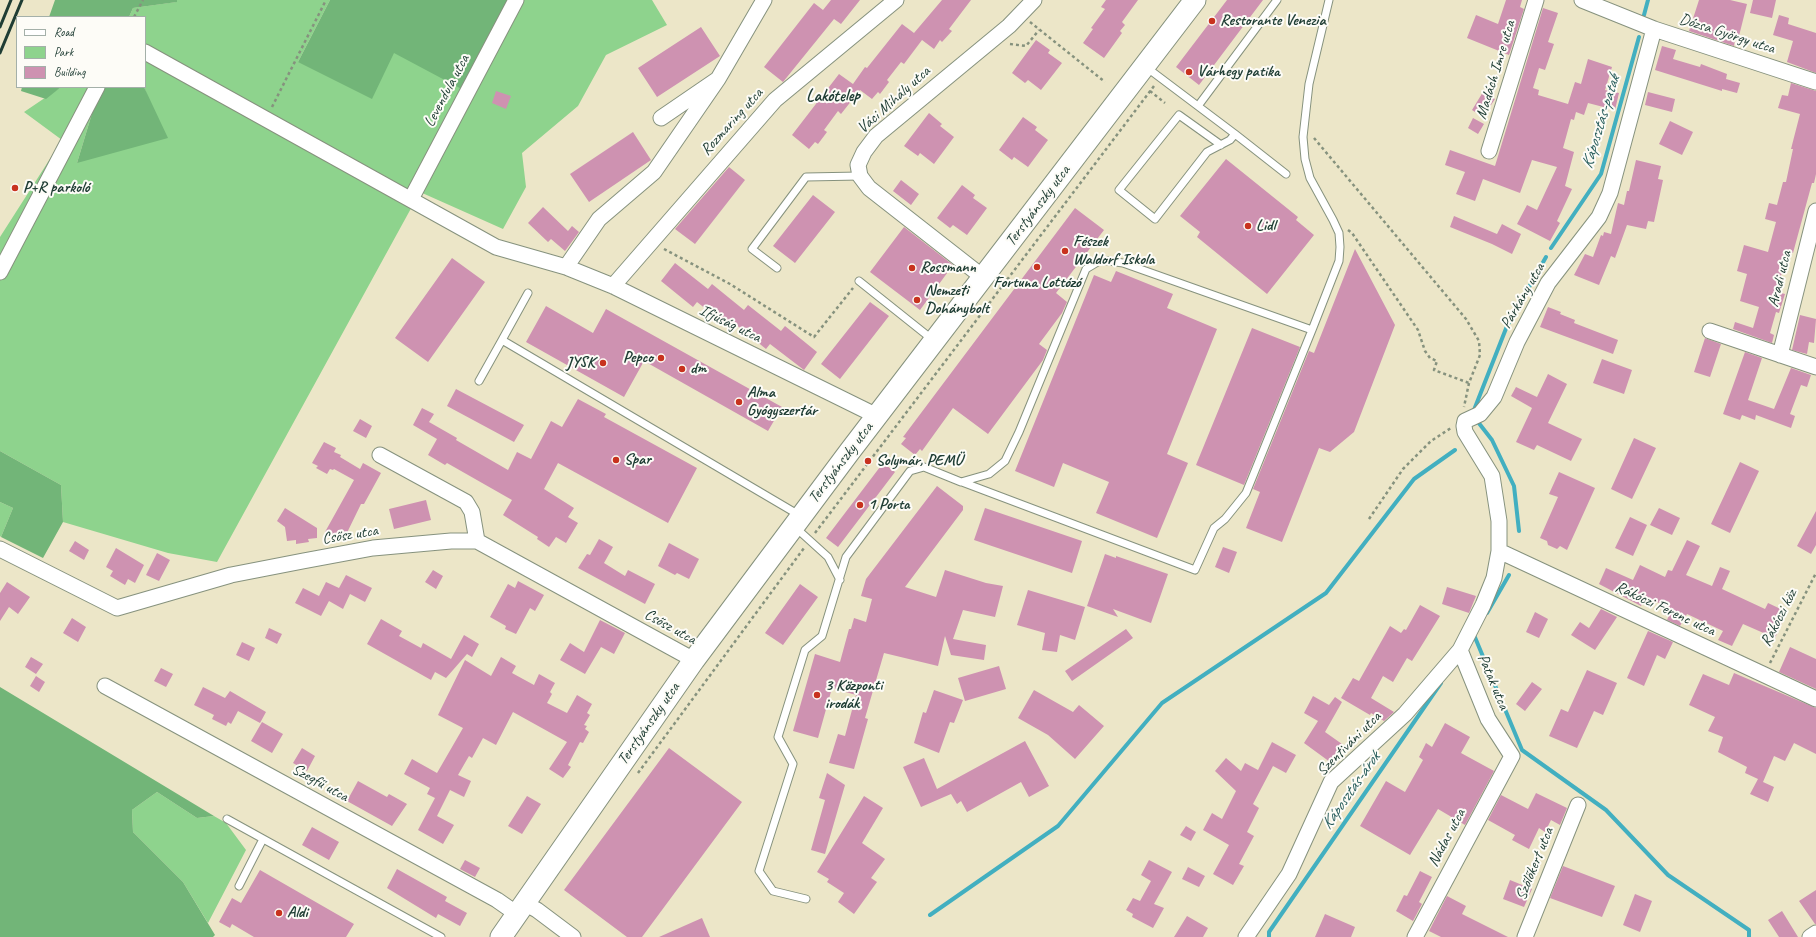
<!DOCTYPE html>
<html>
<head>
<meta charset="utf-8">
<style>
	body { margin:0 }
	#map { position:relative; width:1816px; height:937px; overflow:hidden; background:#ece6c8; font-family:Caveat,sans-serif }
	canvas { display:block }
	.legend { position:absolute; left:16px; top:16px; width:130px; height:72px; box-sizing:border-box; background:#fdfcf7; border:1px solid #a4b0a9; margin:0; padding:5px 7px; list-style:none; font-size:12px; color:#1f3d34 }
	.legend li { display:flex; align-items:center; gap:8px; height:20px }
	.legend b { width:20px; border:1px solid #a4b0a9 }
</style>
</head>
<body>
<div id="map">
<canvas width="1816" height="937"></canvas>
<ul class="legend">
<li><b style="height:5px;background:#fff"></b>Road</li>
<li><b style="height:11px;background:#8ed38d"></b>Park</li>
<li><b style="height:11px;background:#ce92b1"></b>Building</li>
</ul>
</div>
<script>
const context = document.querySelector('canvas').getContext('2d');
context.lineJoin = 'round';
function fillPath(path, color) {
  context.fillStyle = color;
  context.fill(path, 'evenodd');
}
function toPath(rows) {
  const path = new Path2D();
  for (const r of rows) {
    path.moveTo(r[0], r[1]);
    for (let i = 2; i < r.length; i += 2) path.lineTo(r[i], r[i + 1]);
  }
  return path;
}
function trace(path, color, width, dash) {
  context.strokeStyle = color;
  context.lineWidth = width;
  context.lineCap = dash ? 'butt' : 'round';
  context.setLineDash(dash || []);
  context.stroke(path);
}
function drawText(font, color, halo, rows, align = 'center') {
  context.font = font + ' Caveat,sans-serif';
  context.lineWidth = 4;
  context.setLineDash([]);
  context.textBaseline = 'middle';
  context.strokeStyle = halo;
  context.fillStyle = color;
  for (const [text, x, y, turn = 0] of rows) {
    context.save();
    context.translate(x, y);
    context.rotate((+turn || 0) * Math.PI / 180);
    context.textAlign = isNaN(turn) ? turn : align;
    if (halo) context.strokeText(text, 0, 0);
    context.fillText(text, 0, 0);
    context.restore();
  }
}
fillPath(toPath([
	[177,0,330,0,298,62,393,53,519,0,652,0,667,25,606,55,578,106,522,153,526,187,503,229,420,192,217,562,168,553,63,522,61,485,0,451,0,237,62,140,24,112,61,87,100,87,77,163,148,98,144,87,145,17,129,17,133,8,176,2],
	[0,502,13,508,1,537,0,536],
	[157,792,197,818,214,816,226,823,246,850,208,923,183,882,133,832,132,810]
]), '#8ed38d');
fillPath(toPath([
	[55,0,177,0,177,2,133,8,129,17,49,17],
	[330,0,519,0,471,94,394,53,372,99,298,62],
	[22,87,61,87,46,99,21,91],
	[100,87,144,87,168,138,77,163],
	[0,451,61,485,63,522,43,558,1,537,13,508,0,502],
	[0,687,214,816,197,818,157,792,132,810,133,832,183,882,215,935,213,937,0,937]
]), '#72b578');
trace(toPath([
	[1644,15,1648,0],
	[1551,248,1601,174,1639,37],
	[1474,410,1507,326,1546,257],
	[1478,422,1492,440,1514,486,1519,531],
	[1487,613,1509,575],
	[1474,635,1522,750,1606,810,1668,875,1749,930,1749,937],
	[930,915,1058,826,1162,703,1326,593,1414,479,1455,450],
	[1269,937,1269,932,1441,683]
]), '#42afc0', 4);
fillPath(toPath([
	[831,0,860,0,841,24,834,19,783,82,764,67,814,3,823,10],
	[942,0,971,0,949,29,952,31,942,42,940,40,934,49,922,40,904,64,901,62,887,80,889,82,880,94,878,92,872,99,860,90,841,114,838,111,824,130,827,132,818,144,815,142,809,149,792,135,839,74,853,84,865,67,867,68,902,24,914,33],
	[1106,0,1138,0,1122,22,1125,25,1120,31,1122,33,1104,58,1083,43,1093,29,1091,28,1105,9,1101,7],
	[1227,0,1263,0,1199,85,1176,67],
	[1506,0,1522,0,1520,7,1524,9,1509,55,1467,38,1476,15,1498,24],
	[1699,0,1730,0,1747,4,1738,40,1735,39,1734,46,1689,31],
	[1753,0,1776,0,1772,18,1750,13],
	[1543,8,1558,13,1548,42,1554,44,1545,70,1539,68,1533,88,1539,90,1538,95,1568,104,1575,82,1581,84,1588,59,1612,67,1605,90,1619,93,1615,110,1588,103,1584,115,1576,112,1574,120,1571,119,1563,148,1574,152,1565,186,1572,189,1557,221,1560,223,1550,241,1517,224,1527,205,1537,210,1557,167,1532,160,1520,193,1483,179,1475,201,1456,194,1465,172,1445,165,1450,150,1495,166],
	[1779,15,1789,18,1788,24,1816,33,1816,73,1787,62,1793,41,1773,35],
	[701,27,720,56,657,97,638,68],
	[1036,40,1050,50,1048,53,1062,63,1041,90,1028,80,1025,83,1012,73],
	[1662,46,1676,50,1673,59,1700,67,1701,64,1727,74,1726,79,1740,83,1737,93,1722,89,1722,91,1655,70],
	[1791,83,1816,91,1816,174,1814,183,1812,183,1793,253,1787,252,1777,292,1785,294,1779,313,1776,312,1770,333,1774,335,1772,343,1733,329,1735,322,1753,328,1759,307,1740,301,1747,274,1737,271,1744,245,1768,252,1776,222,1765,219,1769,203,1777,205,1783,182,1786,182,1793,149,1791,149,1800,114,1778,108,1782,95,1788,96],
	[496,91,511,96,506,109,492,103],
	[1483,92,1495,99,1483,117,1472,110],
	[1648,92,1675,99,1672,112,1645,105],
	[929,113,942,124,940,126,954,137,934,164,920,153,918,156,904,146],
	[1023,117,1037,127,1035,130,1048,140,1028,167,1014,157,1012,160,999,150],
	[1473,118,1484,124,1478,134,1468,128],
	[1670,121,1693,132,1682,155,1659,144],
	[633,132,651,160,589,202,570,174],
	[1226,159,1298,217,1296,220,1314,235,1267,294,1197,237,1200,232,1180,216],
	[1636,160,1661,166,1658,179,1663,180,1654,222,1648,221,1646,229,1627,225,1615,258,1611,256,1599,285,1574,275,1585,254,1593,257,1601,235,1603,236,1604,232,1611,234,1618,203,1624,205,1627,191,1629,191],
	[729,167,745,180,695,244,675,229],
	[901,180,919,194,911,205,893,191],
	[962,185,975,195,973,198,987,208,967,235,953,225,950,228,937,218],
	[813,195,835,212,795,263,773,246],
	[543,207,568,231,572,226,579,232,565,251,551,239,548,242,528,223],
	[1075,208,1104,230,1056,293,1067,302,1062,313,1039,344,1047,350,1043,360,988,434,953,408,922,451,920,449,915,455,901,444,906,438,903,437],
	[1454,216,1497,234,1502,224,1521,234,1512,254,1492,244,1450,227],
	[904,227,953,265,920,310,870,272],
	[1355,249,1395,325,1354,432,1330,452,1319,448,1282,542,1246,528,1260,492,1253,489,1309,351,1314,353],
	[452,258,485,282,428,362,395,338],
	[675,263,708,289,712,284,744,310,748,305,781,331,785,326,817,352,804,370,770,344,766,349,734,323,730,328,697,302,693,307,661,281],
	[1116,271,1173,294,1167,308,1217,329,1167,454,1188,463,1157,538,1096,513,1109,482,1063,463,1054,487,1015,471,1094,275,1111,282],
	[870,302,889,316,840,379,821,364],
	[546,306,593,333,606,309,782,407,768,431,644,361,624,397,526,342],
	[1548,307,1561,312,1560,314,1575,320,1574,323,1618,340,1613,354,1540,327],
	[1800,315,1816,319,1814,343,1809,342,1807,354,1792,350],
	[1252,328,1300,347,1244,485,1196,465],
	[1705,338,1721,344,1710,377,1694,372],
	[1745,352,1762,358,1748,400,1774,409,1791,368,1811,375,1807,387,1801,385,1790,414,1795,416,1791,428,1756,415,1755,420,1742,415,1740,420,1723,414],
	[1602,359,1632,370,1624,394,1593,383],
	[1548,374,1567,384,1548,423,1582,439,1571,461,1537,445,1534,450,1516,442,1532,408,1511,396,1516,387,1537,397],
	[456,389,524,425,514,442,447,406],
	[578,399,606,414,604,417,697,468,668,523,558,463,544,489,574,508,568,517,578,523,566,543,556,537,549,547,537,539,538,537,503,515,512,500,447,463,445,465,428,455,437,439,413,425,422,408,434,414,429,422,457,438,456,440,508,470,517,452,531,459,551,421,562,427],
	[360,419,372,426,366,438,353,431],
	[1634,438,1656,448,1632,499,1611,489],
	[324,442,336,448,334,452,341,455,340,457,360,469,363,463,381,473,364,504,361,504,343,541,325,532,354,480,334,469,333,470,330,469,327,474,316,468,318,466,312,463],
	[1740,462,1759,471,1730,533,1711,524],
	[883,463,895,472,838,547,826,538],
	[1559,472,1595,488,1567,550,1560,546,1557,549,1548,545,1547,541,1540,538,1558,497,1549,494],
	[937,486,963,506,963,510,905,587,936,597,945,570,986,583,1003,586,995,617,963,610,953,639,986,645,984,660,951,655,945,636,938,666,884,653,865,718,868,719,854,769,829,763,838,734,845,736,856,695,832,688,818,738,793,731,815,654,840,662,849,629,851,629,854,618,866,622,872,599,861,596,866,579],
	[426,500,431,520,394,529,389,509],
	[285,508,317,528,317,538,308,539,309,542,296,544,296,540,287,541,285,527,277,521],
	[985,508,1082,541,1072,573,974,540],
	[1659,508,1680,518,1672,535,1650,525],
	[1816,511,1816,545,1811,554,1797,546],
	[1630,517,1647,525,1633,556,1615,548],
	[599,539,613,547,604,563,625,576,628,570,655,584,645,604,578,568,587,554,590,555],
	[1687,540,1700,546,1686,575,1712,586,1720,567,1730,571,1722,589,1765,609,1768,603,1787,612,1775,638,1743,624,1732,646,1718,640,1723,631,1687,614,1680,626,1667,620,1672,609,1646,597,1641,606,1599,584,1606,568,1633,580,1640,565,1665,577,1668,570,1672,571],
	[75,541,89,550,84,560,69,551],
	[669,543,699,559,689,579,677,573,675,575,658,566],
	[1223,547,1237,552,1229,573,1215,567],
	[116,548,144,565,135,583,128,579,125,585,110,576,113,571,106,567],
	[157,553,170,560,159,581,146,575],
	[1105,554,1116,558,1116,556,1168,574,1151,623,1113,609,1118,617,1087,606],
	[433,570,443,576,436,589,425,582],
	[346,575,372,588,365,602,350,594,343,609,329,601,321,616,295,603,303,588,319,596,326,582,339,588],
	[518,581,544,595,535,611,530,608,516,634,505,629,506,626,490,617,508,584,515,588],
	[7,582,30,597,18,614,9,607,0,621,0,593],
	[800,584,818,597,783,645,765,633],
	[1447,587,1476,596,1469,613,1442,604],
	[1028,590,1085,607,1075,640,1060,635,1057,652,1042,650,1045,633,1017,625],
	[1420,605,1440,616,1412,661,1407,658,1393,682,1383,676,1371,698,1394,712,1384,721,1371,713,1370,715,1341,698,1353,678,1359,681,1390,626,1401,633,1404,629,1406,630],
	[1601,609,1617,617,1595,650,1571,635,1580,622,1589,628],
	[1535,612,1548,619,1539,638,1526,632],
	[72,618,86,627,78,642,63,633],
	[381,619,402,631,399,636,421,648,423,643,451,659,464,635,479,644,472,657,467,654,446,678,435,672,431,680,367,644],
	[600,620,625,633,614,654,601,647,585,674,560,660,570,643,584,652],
	[269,628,282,634,277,644,265,638],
	[1126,629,1133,638,1072,681,1065,671],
	[1648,631,1673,642,1665,659,1657,655,1644,686,1627,678],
	[242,642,255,648,249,661,236,655],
	[1790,647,1816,659,1816,689,1779,672],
	[31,657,43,664,36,674,25,667],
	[501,657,516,666,512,673,534,685,539,674,555,683,550,692,552,694,547,703,567,713,577,695,592,704,587,713,590,715,584,725,587,726,585,729,589,732,583,743,580,742,568,765,571,767,563,778,549,769,567,742,513,712,496,745,483,738,472,758,469,756,458,775,471,781,464,797,450,790,437,816,454,825,443,844,418,830,435,798,427,794,430,788,404,774,412,759,437,773,463,728,438,715,465,660,491,676],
	[999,666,1006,689,965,701,958,678],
	[161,668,173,674,166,687,154,681],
	[1587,670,1617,683,1603,715,1594,711,1577,748,1549,736,1561,709,1568,712],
	[1734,673,1816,708,1816,754,1794,743,1785,761,1774,756,1763,782,1774,787,1768,802,1750,794,1758,779,1745,773,1747,767,1718,752,1723,737,1708,731,1715,717,1689,705,1703,674,1729,685],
	[36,676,45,682,39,692,30,686],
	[1532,682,1542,689,1525,711,1516,704],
	[203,687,225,698,230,691,266,712,260,723,238,711,231,724,228,722,226,726,212,719,214,715,194,705],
	[934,690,963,700,954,723,950,722,939,753,914,743,923,712,926,713],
	[1034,690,1073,712,1079,705,1104,726,1075,759,1048,735,1018,718],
	[1313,696,1329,705,1335,697,1342,702,1325,732,1342,744,1330,762,1304,743,1318,721,1304,713],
	[262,722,283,734,272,753,251,741],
	[1445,723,1470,737,1461,753,1494,771,1465,825,1438,809,1410,855,1360,826,1386,781,1405,792,1423,760,1419,757,1426,743,1432,747],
	[1025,741,1049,786,1029,797,1021,782,967,812,961,801,957,804,951,794,921,807,903,767,924,758,937,789],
	[1272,742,1296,755,1286,773,1273,766,1253,804,1259,808,1247,832,1254,836,1239,864,1244,866,1233,885,1213,874,1229,845,1203,830,1212,813,1222,819,1236,791,1215,771,1226,758,1241,771,1245,763,1258,770],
	[302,748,315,756,307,771,293,763],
	[669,748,742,802,642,937,627,937,564,890],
	[827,773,845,785,825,854,811,850,825,800,819,798],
	[358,781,387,797,389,794,407,804,392,826,347,801],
	[1536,793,1567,808,1560,825,1551,820,1545,832,1539,828,1529,849,1512,840,1515,835,1488,820,1501,795,1528,809],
	[527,796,541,804,522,834,508,826],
	[864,796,883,808,862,843,885,859,871,878,877,882,854,914,838,902,844,893,827,882,829,879,817,872],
	[1186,826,1196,832,1191,841,1180,835],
	[312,827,339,842,329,860,302,845],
	[465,860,480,868,475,877,460,869],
	[1149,860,1172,872,1154,904,1164,908,1153,928,1132,917,1133,914,1126,910,1133,898,1140,901,1151,881,1141,875],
	[1563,866,1615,886,1602,917,1550,898],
	[1188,867,1205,876,1199,887,1182,879],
	[397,869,447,897,445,901,467,913,460,926,438,914,436,918,387,888],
	[260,870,354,924,346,937,254,937,232,924,230,928,219,922,232,898,241,903],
	[1420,871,1432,877,1419,902,1422,904,1413,921,1396,911,1404,895,1407,896],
	[1510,880,1532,889,1524,907,1503,899],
	[1816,890,1816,924,1815,924,1799,901],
	[1635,894,1652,901,1640,932,1623,925],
	[1447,896,1466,906,1462,914,1508,937,1441,937,1429,931],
	[1782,911,1798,937,1779,937,1768,920],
	[1325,914,1355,927,1351,937,1315,937],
	[1187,916,1208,928,1203,937,1174,937],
	[702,918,710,937,659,937]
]), '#ce92b1');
const lane = toPath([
	[1146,67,1235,134,1230,140,1207,152,1155,219,1119,190,1179,115,1221,145],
	[1198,106,1277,0],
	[1235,134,1286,174],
	[777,268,752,249,806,177,860,176],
	[859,281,933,340],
	[502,340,528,293],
	[479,381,502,340,799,515],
	[962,482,1195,570,1214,528,1225,519,1246,493,1312,330],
	[796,528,828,557,840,580],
	[227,819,441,937],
	[239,886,263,839],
	[806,899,773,891,759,871,793,764,778,737,805,650,822,636,846,557,910,471,924,467,961,482,989,474,1005,461,1019,432,1086,269,1101,260,1123,263,1312,330,1339,261,1340,247,1339,233,1333,220,1310,178,1305,159,1303,137,1309,84,1329,0]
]);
const street = toPath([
	[1582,0,1654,29,1816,82],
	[145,52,496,247,566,267,613,286,877,416],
	[661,118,718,79,764,0],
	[1489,151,1536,0],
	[411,199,516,0],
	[566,267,599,219,654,172,718,79],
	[0,272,97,87],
	[984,278,869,188,860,176,858,165,864,152,876,136,1009,26,1034,0],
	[613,286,775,100,896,0],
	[1710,331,1816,367],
	[1780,355,1816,211],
	[380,455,466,502,472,512,477,541],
	[0,549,117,608,231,575,303,561,373,548,451,541,477,541,694,660],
	[1499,551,1816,699],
	[105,686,497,900,517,914],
	[524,903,537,910,573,937],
	[1246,937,1289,874,1331,782,1405,714,1460,650,1483,605,1494,578,1499,551,1499,521,1492,476,1465,432,1464,426,1465,421,1480,414,1494,397,1517,342,1548,283,1599,217,1610,193,1654,29],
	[1415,937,1512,756,1488,719,1460,650],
	[1525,937,1578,805],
	[1810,937,1816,933]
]);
const secondary = toPath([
	[501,937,694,660,850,451,1195,0]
]);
trace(lane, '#86927e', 9);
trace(street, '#86927e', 17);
trace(secondary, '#86927e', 23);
trace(toPath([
	[134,17,143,0],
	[1030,22,1105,82],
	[1010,44,1026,46,1039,30],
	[1150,91,1165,103],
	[272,107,326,0],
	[1314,138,1466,319,1479,341,1480,355,1469,383,1464,407],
	[1348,230,1352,233,1418,330,1425,351,1430,358,1437,361,1434,370,1469,383],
	[664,249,730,284,814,337,853,288],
	[1369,519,1403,469,1431,441,1451,428],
	[815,533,1154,86],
	[1770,663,1816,573],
	[638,773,804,548]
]), '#86927e', 2.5, [3, 3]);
trace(lane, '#fff', 7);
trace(street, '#fff', 15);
trace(secondary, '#fff', 21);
trace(toPath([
	[0,27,11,0],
	[0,53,22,0]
]), '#1f3d34', 3);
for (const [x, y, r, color] of [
	[1212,21,4,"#c8321e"],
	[1189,72,4,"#c8321e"],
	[15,188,4,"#c8321e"],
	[1248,226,4,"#c8321e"],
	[1065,251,4,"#c8321e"],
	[1037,267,4,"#c8321e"],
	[912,268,4,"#c8321e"],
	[917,300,4,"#c8321e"],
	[661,358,4,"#c8321e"],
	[603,363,4,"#c8321e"],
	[682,369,4,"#c8321e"],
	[739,402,4,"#c8321e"],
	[616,460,4,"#c8321e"],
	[868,461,4,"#c8321e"],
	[860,505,4,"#c8321e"],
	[817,695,4,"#c8321e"],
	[279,913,4,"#c8321e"]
]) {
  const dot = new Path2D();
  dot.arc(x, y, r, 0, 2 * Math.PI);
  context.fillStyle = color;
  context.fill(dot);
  trace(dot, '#fdfcf7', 1.5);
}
drawText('bold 16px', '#1f3d34', '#fdfcf7', [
	["Restorante Venezia",1220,21],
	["Várhegy patika",1197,72],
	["P+R parkoló",23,188],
	["Lidl",1256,226],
	["Fészek",1073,242],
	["Waldorf Iskola",1073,260],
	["Rossmann",920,268],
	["Fortuna Lottózó",1037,283,"center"],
	["Nemzeti",925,291],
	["Dohánybolt",925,309],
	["Pepco",653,358,"right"],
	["JYSK",595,363,"right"],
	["dm",690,369],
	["Alma",747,393],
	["Gyógyszertár",747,411],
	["Spar",624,460],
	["Solymár, PEMÜ",876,461],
	["1 Porta",868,505],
	["3 Központi",825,686],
	["irodák",825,704],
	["Aldi",287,913]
], 'left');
drawText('16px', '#1f3d34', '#fdfcf7', [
	["Dózsa György utca",1727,34,18],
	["Madách Imre utca",1496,70,-73],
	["Levendula utca",447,91,-62],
	["Váci Mihály utca",894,100,-42],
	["Rozmaring utca",732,122,-48],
	["Terstyánszky utca",1038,206,-53],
	["Aradi utca",1780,279,-76],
	["Párkány utca",1523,296,-60],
	["Ifjúság utca",730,324,26],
	["Terstyánszky utca",841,463,-53],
	["Csősz utca",350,535,-9],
	["Rákóczi Ferenc utca",1665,609,25],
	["Rákóczi köz",1779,618,-63],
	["Csősz utca",670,627,29],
	["Patak utca",1493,682,67],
	["Terstyánszky utca",649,724,-55],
	["Szentiváni utca",1349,744,-45],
	["Szegfű utca",320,783,29],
	["Nádas utca",1447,838,-62],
	["Szőlőkert utca",1535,864,-68]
]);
drawText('bold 17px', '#1f3d34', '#fdfcf7', [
	["Lakótelep",833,97]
]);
drawText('italic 17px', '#2a5f5e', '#fdfcf7', [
	["Káposztás-patak",1601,122,-73],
	["Káposztás-árok",1351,791,-55]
]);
</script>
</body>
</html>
